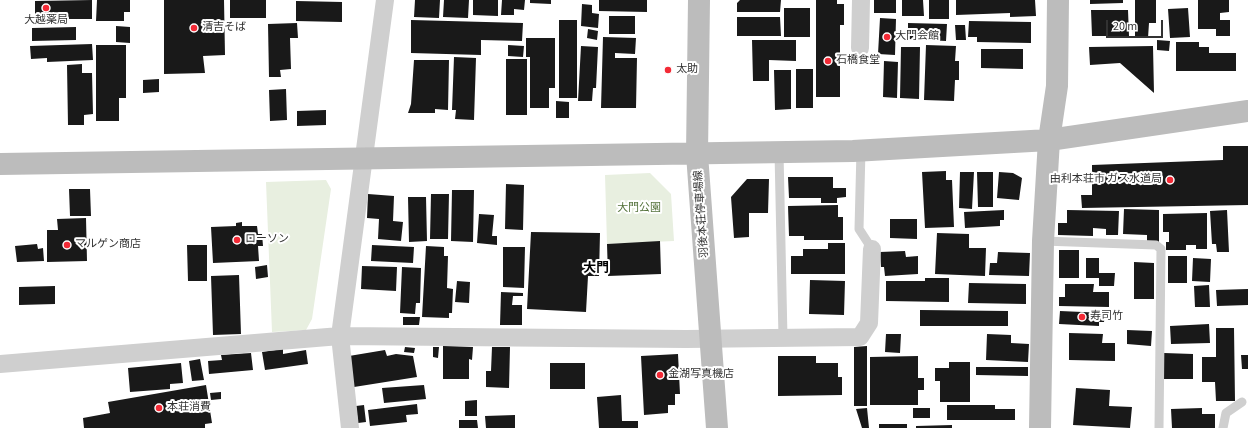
<!DOCTYPE html>
<html>
<head>
<meta charset="utf-8">
<style>
  body { margin:0 }
  #map { position:relative; width:1248px; height:428px; overflow:hidden; background:#fff; font-family:"Source Sans 3",sans-serif }
  canvas { display:block }
  .scale { position:absolute; left:1106px; top:20px; width:57px; height:18px; box-sizing:border-box; border:2px solid #323232; border-top:0; padding-left:5px; font-size:12px; line-height:14px; white-space:nowrap; color:#323232; -webkit-text-stroke:3px #fff; paint-order:stroke }
</style>
</head>
<body>
<div id="map">
<canvas width="1248" height="428"></canvas>
<div class="scale">20 m</div>
</div>
<script>
const ctx = document.querySelector('canvas').getContext('2d');
ctx.lineJoin = 'round';
function paint(path, color) {
  ctx.fillStyle = color;
  ctx.fill(path, 'evenodd');
}
function poly(rows) {
  const path = new Path2D();
  for (const r of rows) {
    path.moveTo(r[0], r[1]);
    for (let i = 2; i < r.length; i += 2) path.lineTo(r[i], r[i + 1]);
  }
  return path;
}
function strokePath(path, color, width, dash) {
  ctx.strokeStyle = color;
  ctx.lineWidth = width;
  ctx.lineCap = dash ? 'butt' : 'round';
  ctx.setLineDash(dash || []);
  ctx.stroke(path);
}
function write(font, color, halo, rows, align = 'center') {
  ctx.font = font + ' "Source Sans 3","Noto Sans JP",sans-serif';
  ctx.lineWidth = 4;
  ctx.setLineDash([]);
  ctx.textBaseline = 'middle';
  ctx.strokeStyle = halo;
  ctx.fillStyle = color;
  for (const [text, x, y, turn = 0] of rows) {
    ctx.save();
    ctx.translate(x, y);
    ctx.rotate((+turn || 0) * Math.PI / 180);
    ctx.textAlign = isNaN(turn) ? turn : align;
    if (halo) ctx.strokeText(text, 0, 0);
    ctx.fillText(text, 0, 0);
    ctx.restore();
  }
}
paint(poly([
  [650,173,671,194,674,241,607,244,605,175],
  [326,180,331,189,312,319,306,330,272,332,266,182]
]), '#e8efe0');
paint(poly([
  [92,0,92,19,60,19,60,23,35,24,35,1],
  [97,0,130,0,130,12,124,12,124,21,96,21],
  [164,0,224,0,225,55,203,56,205,73,164,74],
  [230,0,266,0,266,18,230,18],
  [415,0,440,0,439,18,414,17],
  [444,0,469,0,468,18,443,17],
  [473,0,498,0,498,16,473,15],
  [502,0,525,0,524,10,514,9,514,15,501,15],
  [530,0,551,0,551,4,530,3],
  [599,0,647,0,647,12,599,11],
  [740,0,781,0,780,12,737,12,737,3],
  [816,0,837,0,837,4,844,4,844,25,840,25,840,97,816,97],
  [874,0,896,0,896,13,874,13],
  [902,0,923,0,924,16,902,16],
  [929,0,949,0,949,19,929,19],
  [956,0,1035,0,1036,16,1010,17,1010,13,956,15],
  [1090,0,1123,0,1123,3,1090,4],
  [1135,0,1156,0,1156,23,1149,23,1148,38,1135,37],
  [1198,0,1229,0,1229,12,1220,13,1220,20,1230,20,1230,36,1216,36,1216,29,1198,29],
  [296,1,342,2,342,22,296,21],
  [582,4,592,5,592,13,599,14,598,28,581,26],
  [784,8,810,8,810,37,784,37],
  [1188,8,1190,37,1170,38,1168,9],
  [1091,10,1128,10,1129,36,1092,36],
  [609,16,635,16,635,34,609,34],
  [737,17,780,17,781,36,737,36],
  [880,18,896,19,895,55,878,54],
  [411,20,523,23,522,41,481,40,481,55,411,53],
  [559,20,577,20,577,98,559,98],
  [969,21,1031,22,1031,43,977,42,977,37,968,37],
  [297,23,298,38,290,38,291,69,280,70,281,77,269,77,268,24],
  [908,23,947,24,946,41,908,39],
  [955,25,965,25,966,40,956,40],
  [116,26,130,27,130,43,116,42],
  [76,27,76,40,32,41,32,28],
  [588,29,598,31,597,40,587,38],
  [603,37,636,38,635,54,615,53,615,58,637,58,636,108,601,108],
  [526,38,555,38,555,88,549,88,549,108,530,108,530,57,526,57],
  [752,40,796,40,796,61,769,60,769,81,753,81],
  [1157,40,1170,41,1169,51,1157,50],
  [1176,42,1199,42,1199,47,1209,47,1209,53,1236,53,1236,71,1176,71],
  [92,44,93,60,47,62,47,58,31,59,30,46],
  [96,45,126,45,126,98,119,98,119,121,96,121],
  [508,45,524,46,523,57,508,56],
  [926,45,956,46,955,61,959,61,959,80,955,80,954,101,924,100],
  [581,46,598,47,596,88,593,88,592,101,578,101],
  [1153,46,1154,93,1120,63,1090,65,1089,47],
  [901,47,920,47,919,99,900,98],
  [981,49,1023,49,1023,69,981,68],
  [454,57,476,58,474,120,455,119,456,110,452,110],
  [506,59,527,59,527,115,506,115],
  [414,60,449,60,448,110,435,109,435,113,408,113,411,104],
  [884,61,898,62,897,98,883,97],
  [82,64,82,73,92,73,93,114,84,115,84,125,68,125,67,65],
  [796,69,813,69,813,108,796,108],
  [774,70,791,70,791,109,775,110],
  [159,79,159,92,143,93,143,80],
  [286,89,287,120,270,121,269,90],
  [556,101,569,102,569,118,556,118],
  [326,110,326,125,297,126,297,111],
  [1223,146,1248,146,1248,205,1082,208,1081,195,1092,195,1092,165,1223,160],
  [946,171,946,180,952,180,954,227,925,228,922,172],
  [960,172,974,172,972,209,959,208],
  [977,172,993,172,993,207,978,207],
  [999,172,1013,173,1022,178,1019,200,997,198],
  [788,177,833,177,833,188,846,188,846,197,837,198,837,203,821,203,821,198,789,198],
  [747,179,769,179,768,213,749,213,749,237,734,238,731,197],
  [506,184,524,185,523,230,505,229],
  [69,189,90,189,91,216,70,216],
  [452,190,474,190,473,242,451,241],
  [368,194,394,196,393,221,403,222,401,241,378,239,379,219,367,218],
  [431,194,449,194,448,239,430,239],
  [408,197,426,197,427,241,409,242],
  [838,205,838,217,843,217,843,240,804,240,804,236,789,236,788,206],
  [1124,209,1159,210,1159,242,1147,242,1147,235,1123,234],
  [1004,210,1004,220,1000,220,1000,226,965,228,964,212],
  [1067,210,1119,211,1118,235,1106,235,1106,229,1093,228,1093,236,1058,235,1058,223,1067,223],
  [1227,210,1229,252,1217,252,1216,244,1212,244,1210,211],
  [1207,213,1207,249,1196,249,1196,245,1186,245,1186,250,1166,250,1166,242,1169,242,1169,232,1163,232,1163,214],
  [479,214,494,215,492,236,497,236,497,245,477,243],
  [86,218,87,261,47,262,47,230,58,230,57,219],
  [890,219,917,219,917,239,890,238],
  [242,222,242,226,257,226,258,234,262,234,263,246,258,246,259,261,213,263,211,227,236,226,236,223],
  [531,232,600,233,599,276,588,276,586,312,527,309],
  [937,233,969,234,969,248,986,248,985,276,935,274],
  [660,241,661,274,608,276,607,244],
  [828,243,845,243,845,274,791,274,791,256,803,256,803,249,828,249],
  [37,244,38,249,43,248,44,261,17,262,15,246],
  [187,245,207,245,207,281,188,281],
  [372,245,414,247,413,263,371,261],
  [426,246,444,247,444,256,448,256,447,288,453,289,452,313,449,313,449,318,422,317],
  [503,247,525,247,524,288,503,287],
  [1059,250,1079,250,1079,278,1059,278],
  [905,251,906,257,918,256,918,274,885,276,884,267,881,267,880,252],
  [998,252,1030,253,1029,276,989,275,990,263,997,263],
  [1168,256,1187,256,1187,283,1168,283],
  [1086,258,1099,258,1099,273,1115,273,1114,286,1099,286,1099,278,1086,278],
  [1193,258,1211,259,1210,282,1192,281],
  [1134,262,1154,263,1154,299,1134,299],
  [267,265,268,277,256,279,255,267],
  [362,266,397,267,396,291,361,289],
  [402,267,421,268,420,303,416,303,415,314,400,313],
  [239,275,241,334,213,335,211,276],
  [925,278,949,278,949,302,886,301,886,281,925,281],
  [810,280,845,281,844,315,809,314],
  [457,281,470,282,469,303,455,302],
  [969,283,1026,284,1026,304,968,303],
  [1065,284,1094,284,1093,292,1109,292,1109,307,1059,306,1059,297,1065,297],
  [1209,285,1210,307,1195,307,1194,286],
  [55,286,55,304,19,305,19,287],
  [1248,289,1248,305,1217,306,1216,290],
  [501,292,523,293,523,296,513,296,512,305,522,305,522,325,500,325],
  [920,310,1008,311,1008,326,920,326],
  [1060,311,1105,313,1104,322,1099,322,1099,326,1059,324],
  [403,317,420,317,419,325,403,325],
  [1209,324,1210,343,1171,344,1170,326],
  [1216,328,1234,328,1235,401,1216,401,1215,382,1202,382,1202,357,1216,357],
  [1127,330,1152,331,1151,346,1127,344],
  [1069,333,1103,334,1102,343,1115,343,1115,361,1069,360],
  [886,334,901,334,900,353,885,352],
  [987,334,1011,335,1011,343,1029,344,1028,362,986,360],
  [443,346,473,347,472,360,469,359,469,379,443,379],
  [867,346,867,406,854,406,854,347],
  [405,347,415,348,414,353,404,352],
  [433,347,439,347,438,358,433,357],
  [492,347,510,347,509,388,486,387,486,371,491,371],
  [283,349,283,354,306,350,308,364,265,370,262,352],
  [385,350,387,356,396,354,413,356,417,377,354,387,349,356],
  [251,353,253,370,209,374,208,361,222,360,221,355],
  [1164,353,1193,354,1193,379,1163,379],
  [678,354,680,394,675,394,675,405,668,405,668,413,644,415,641,356],
  [1241,355,1248,355,1248,369,1242,369],
  [778,356,816,356,816,363,838,363,838,377,842,377,842,395,778,396],
  [918,356,918,378,924,378,924,390,918,390,918,405,870,405,870,357],
  [200,359,204,380,192,381,189,361],
  [949,362,970,362,970,402,940,402,940,381,935,381,935,368,949,368],
  [181,363,183,383,170,384,170,389,130,392,128,368],
  [550,363,585,363,585,389,550,389],
  [976,367,1028,367,1028,376,976,375],
  [206,385,212,423,205,424,205,428,84,428,83,418,110,413,108,402],
  [424,385,426,399,384,403,382,388],
  [1076,388,1110,390,1109,406,1132,407,1130,428,1073,425],
  [221,392,221,399,211,400,210,393],
  [621,395,622,421,638,421,638,428,599,428,597,397],
  [477,400,477,416,465,416,465,401],
  [417,404,418,414,406,415,407,422,370,426,368,410],
  [364,405,366,422,358,423,356,406],
  [947,405,995,405,995,409,1015,409,1015,420,947,420],
  [867,408,869,428,862,428,856,409],
  [913,408,930,408,930,418,913,418],
  [1202,408,1202,414,1215,414,1215,428,1172,428,1171,409],
  [515,415,515,428,486,428,485,416],
  [459,420,477,420,478,428,459,428],
  [879,424,907,424,907,428,879,428],
  [952,425,952,428,916,428,916,426]
]), '#191919');
strokePath(poly([
  [861,150,859,229,872,249],
  [779,152,783,338],
  [1043,241,1156,245,1161,249,1159,428],
  [1223,428,1226,413,1242,402]
]), '#cfcfcf', 9);
strokePath(poly([
  [860,48,861,0],
  [0,364,340,336,686,339,860,337,869,323,872,249],
  [350,428,340,336,385,0]
]), '#cfcfcf', 18);
strokePath(poly([
  [699,0,697,154,717,428],
  [0,164,853,151,1049,140,1248,111],
  [1040,428,1043,241,1049,140,1057,86,1058,0]
]), '#bcbcbc', 22);
for (const [x, y, r, color] of [
  [46,8,4,"#f32a36"],
  [194,28,4,"#f32a36"],
  [887,37,4,"#f32a36"],
  [828,61,4,"#f32a36"],
  [668,70,4,"#f32a36"],
  [1170,180,4,"#f32a36"],
  [237,240,4,"#f32a36"],
  [67,245,4,"#f32a36"],
  [1082,317,4,"#f32a36"],
  [660,375,4,"#f32a36"],
  [159,408,4,"#f32a36"]
]) {
  const dot = new Path2D();
  dot.arc(x, y, r, 0, 2 * Math.PI);
  ctx.fillStyle = color;
  ctx.fill(dot);
  strokePath(dot, '#fff', 1.5);
}
write('11px', '#323232', '#fff', [
  ["大越薬局",46,21,"center"],
  ["清吉そば",202,28],
  ["大門会館",895,37],
  ["石橋食堂",836,61],
  ["太助",676,70],
  ["由利本荘市 ガス水道局",1162,180,"right"],
  ["ローソン",245,240],
  ["マルゲン商店",75,245],
  ["寿司竹",1090,317],
  ["金湖写真機店",668,375],
  ["本荘消費",167,408]
], 'left');
write('11px', '#54723b', '#fff', [
  ["大門公園",639,209]
]);
write('11px', '#323232', '#fff', [
  ["羽後本荘停車場線",702,214,-94]
]);
write('bold 13px', '#000', '#fff', [
  ["大門",596,269]
]);
</script>
</body>
</html>
